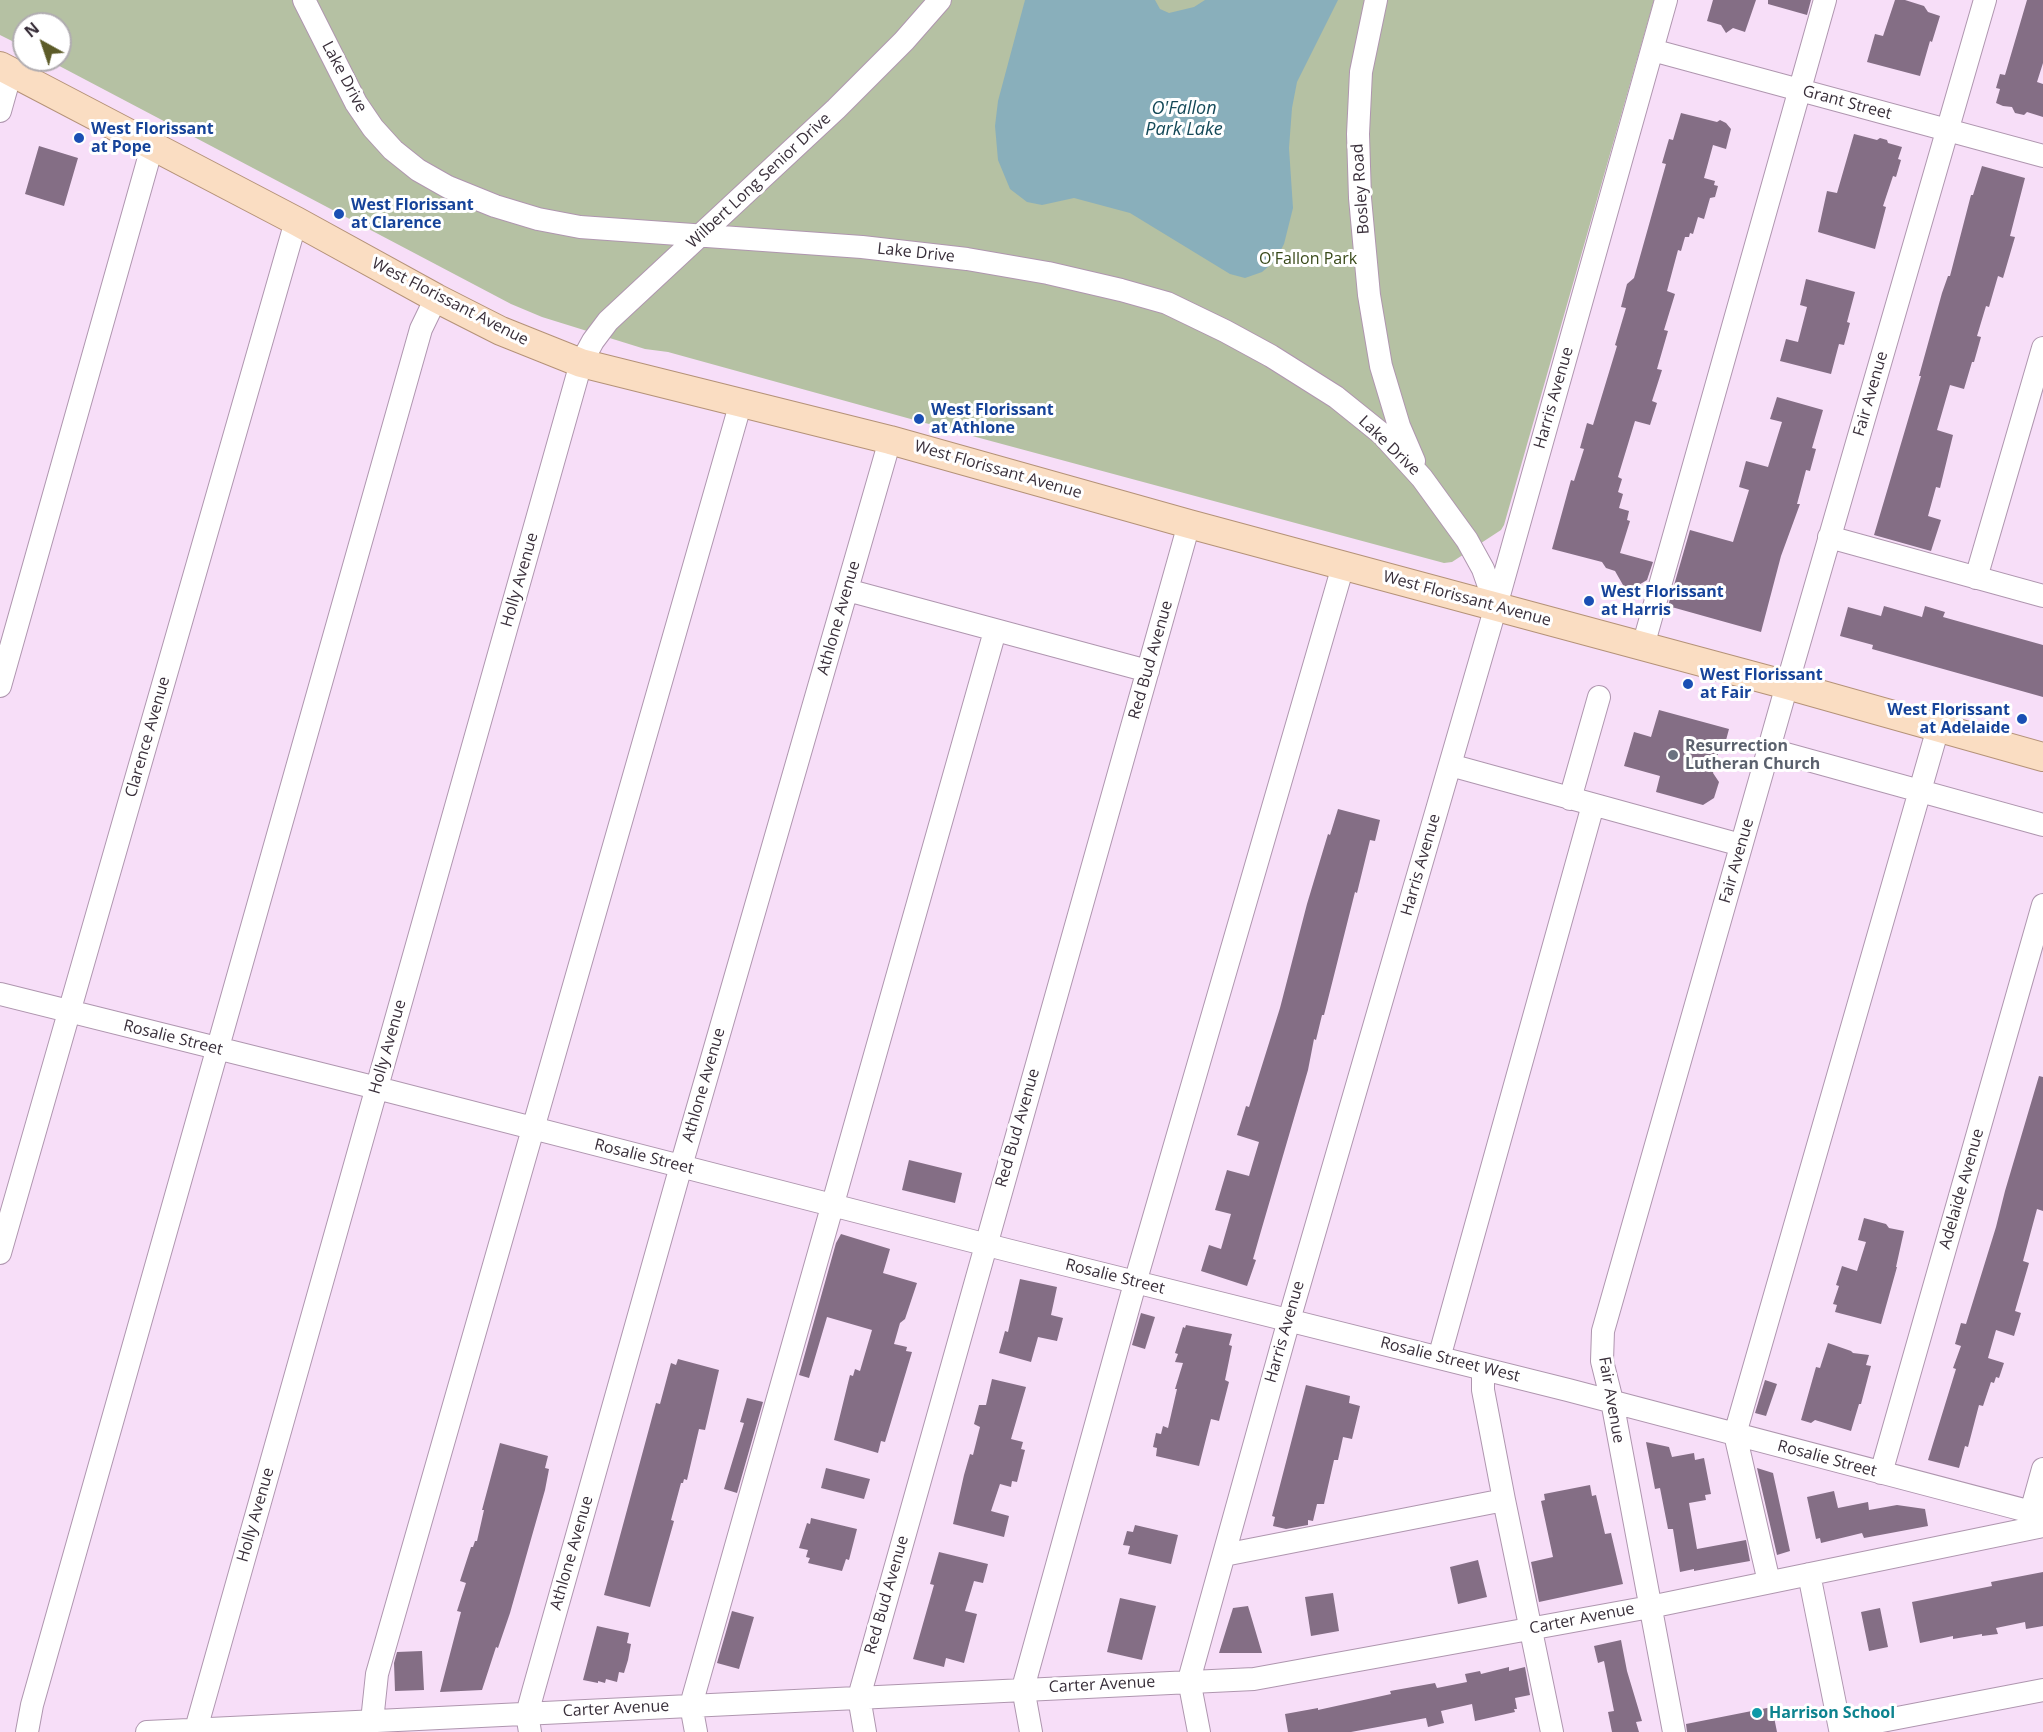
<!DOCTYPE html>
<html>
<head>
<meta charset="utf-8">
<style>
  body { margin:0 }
  #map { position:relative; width:2043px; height:1732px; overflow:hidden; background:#f7def8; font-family:"Open Sans",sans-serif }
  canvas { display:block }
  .north { position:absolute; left:12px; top:12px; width:60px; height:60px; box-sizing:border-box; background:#fff; border:2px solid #b0acb0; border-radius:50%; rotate:320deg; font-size:16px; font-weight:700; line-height:24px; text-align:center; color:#392f3a }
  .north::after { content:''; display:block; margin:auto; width:21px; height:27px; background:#5c5b28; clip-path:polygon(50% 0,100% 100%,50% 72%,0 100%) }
</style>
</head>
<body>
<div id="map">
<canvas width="2043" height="1732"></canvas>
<div class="north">N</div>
</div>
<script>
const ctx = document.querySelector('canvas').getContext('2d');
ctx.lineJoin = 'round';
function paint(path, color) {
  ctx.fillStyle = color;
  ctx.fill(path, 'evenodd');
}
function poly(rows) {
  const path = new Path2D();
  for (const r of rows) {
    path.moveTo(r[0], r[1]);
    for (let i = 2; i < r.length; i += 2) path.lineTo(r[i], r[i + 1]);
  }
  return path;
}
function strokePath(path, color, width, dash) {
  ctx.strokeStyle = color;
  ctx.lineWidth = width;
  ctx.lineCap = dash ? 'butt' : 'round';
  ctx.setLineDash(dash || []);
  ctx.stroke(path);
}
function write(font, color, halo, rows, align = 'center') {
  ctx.font = font + ' "Open Sans",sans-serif';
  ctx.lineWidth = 6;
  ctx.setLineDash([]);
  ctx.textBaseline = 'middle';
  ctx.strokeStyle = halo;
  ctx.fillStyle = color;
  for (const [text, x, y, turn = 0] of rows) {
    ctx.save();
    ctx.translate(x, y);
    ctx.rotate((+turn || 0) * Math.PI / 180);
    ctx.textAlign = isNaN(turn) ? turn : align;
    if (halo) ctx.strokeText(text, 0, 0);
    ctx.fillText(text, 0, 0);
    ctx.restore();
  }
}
paint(poly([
  [0,0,1654,0,1504,525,1501,530,1452,562,1444,563,976,437,668,352,645,349,542,317,511,304,48,60,60,60,60,24,24,24,24,47,0,35]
]), '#b5c1a3');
paint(poly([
  [1025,0,1155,0,1160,9,1169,13,1194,7,1205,0,1338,0,1297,82,1292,108,1289,148,1293,208,1284,244,1275,261,1262,272,1245,278,1230,274,1130,213,1074,198,1042,205,1027,202,1010,189,998,160,995,126,998,101]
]), '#89afbb');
paint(poly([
  [1713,0,1756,0,1745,32,1733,28,1726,33,1721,25,1707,21],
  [1768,0,1811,0,1807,15,1768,4],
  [1895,0,1905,0,1924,6,1928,12,1940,16,1932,42,1930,41,1920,76,1867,62,1875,34,1883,36],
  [2027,0,2043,0,2043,63,2037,82,2043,84,2043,117,2027,112,2024,115,2015,113,2012,107,2003,106,1996,103,2000,89,1996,88,2000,74,2005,75],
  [1681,113,1717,122,1720,120,1726,123,1731,129,1726,149,1713,145,1704,178,1715,181,1714,185,1718,186,1715,197,1710,198,1704,219,1698,217,1693,234,1690,233,1689,237,1685,237,1681,251,1678,250,1667,291,1675,294,1664,330,1668,331,1657,369,1662,370,1652,401,1657,403,1650,425,1635,421,1618,477,1622,479,1618,492,1623,494,1619,508,1629,511,1627,520,1630,521,1620,553,1653,562,1647,580,1627,592,1615,571,1606,568,1602,562,1552,549,1571,480,1574,481,1584,449,1580,448,1587,423,1593,425,1617,346,1615,345,1626,308,1621,307,1627,284,1634,278,1666,164,1662,163,1669,139,1673,140],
  [1854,134,1877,140,1880,138,1887,140,1888,143,1902,147,1898,159,1901,160,1896,177,1893,176,1883,206,1886,207,1875,249,1818,232,1827,191,1837,193],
  [39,146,78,158,64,206,25,194],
  [1982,166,2025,178,2010,236,2015,237,2003,278,1998,276,1989,307,1986,306,1977,336,1981,337,1974,362,1972,362,1964,389,1950,385,1937,430,1953,435,1940,488,1936,487,1928,516,1941,520,1931,551,1874,535,1921,376,1919,376,1942,293,1948,276,1950,276,1971,195,1973,195],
  [1806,279,1855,292,1847,322,1850,323,1844,345,1839,344,1831,374,1780,361,1786,339,1798,342,1807,307,1800,305],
  [1777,397,1823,410,1812,448,1816,449,1810,471,1806,470,1797,504,1800,504,1781,556,1761,632,1668,606,1690,530,1733,542,1749,490,1739,487,1746,461,1768,467,1782,422,1770,419],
  [1884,606,1922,617,1925,606,1945,612,1943,617,2043,645,2043,697,1872,649,1873,645,1840,636,1848,607,1881,616],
  [1659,710,1729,729,1725,744,1721,743,1713,773,1719,782,1714,798,1703,805,1656,792,1660,776,1624,766,1634,732,1651,737],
  [1338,809,1380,820,1375,841,1370,840,1357,893,1355,892,1324,1015,1322,1015,1316,1040,1314,1039,1308,1070,1261,1231,1253,1259,1256,1260,1247,1286,1201,1271,1209,1245,1221,1249,1231,1214,1215,1210,1227,1170,1249,1176,1259,1142,1237,1135,1246,1106,1249,1107,1280,1008,1307,904,1328,834,1330,835],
  [2039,1076,2043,1077,2043,1211,2037,1209,2023,1261,2029,1263,2015,1311,2021,1313,2014,1336,1996,1330,1988,1358,2004,1363,1999,1378,1996,1377,1994,1383,1991,1382,1983,1406,1979,1405,1968,1447,1965,1446,1959,1468,1928,1460,1956,1369,1953,1368,1961,1346,1955,1344,1961,1323,1966,1324,1996,1227,2005,1191],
  [909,1160,962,1173,955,1203,902,1190],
  [1864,1218,1886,1224,1889,1228,1904,1231,1896,1267,1897,1267,1881,1324,1835,1312,1837,1305,1833,1304,1839,1286,1836,1285,1842,1266,1857,1271,1866,1242,1858,1240],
  [841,1234,890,1249,883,1273,917,1283,905,1319,900,1323,894,1344,907,1347,906,1351,912,1352,885,1442,881,1441,878,1453,834,1440,850,1375,853,1376,855,1369,860,1371,872,1330,827,1317,809,1378,799,1375,836,1243],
  [1020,1279,1057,1287,1051,1315,1063,1318,1057,1341,1038,1337,1031,1362,999,1353,1005,1331,1008,1332],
  [1141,1313,1155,1317,1145,1349,1132,1345],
  [1186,1325,1232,1334,1229,1345,1232,1346,1225,1380,1229,1382,1219,1421,1211,1419,1199,1466,1156,1456,1157,1448,1153,1447,1156,1433,1161,1434,1163,1426,1168,1428,1177,1389,1175,1389,1183,1363,1175,1362,1178,1354,1175,1353,1183,1327,1185,1328],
  [1828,1343,1851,1351,1853,1353,1869,1355,1866,1365,1871,1366,1861,1404,1859,1404,1851,1431,1815,1420,1811,1423,1801,1420,1816,1367,1820,1368],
  [678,1359,719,1370,705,1430,699,1429,687,1480,684,1479,683,1483,681,1483,671,1520,674,1521,650,1607,604,1595,656,1403,660,1404,671,1363,676,1365],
  [992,1379,1026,1387,1011,1439,1023,1442,1021,1449,1025,1450,1017,1482,1012,1481,1011,1487,1000,1484,991,1511,1009,1516,1004,1537,953,1524,964,1475,970,1454,973,1455,980,1427,974,1424,979,1405,986,1405],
  [1765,1380,1777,1384,1766,1416,1755,1413],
  [1306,1385,1350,1396,1349,1403,1360,1406,1352,1439,1343,1437,1338,1460,1334,1460,1324,1504,1317,1504,1313,1521,1308,1520,1308,1525,1286,1529,1273,1526,1275,1517,1272,1516],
  [747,1398,763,1402,737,1493,724,1489,744,1423,740,1422],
  [1646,1442,1669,1447,1672,1457,1694,1453,1695,1460,1704,1458,1711,1494,1705,1495,1706,1500,1689,1503,1697,1549,1746,1540,1750,1561,1694,1571,1694,1569,1680,1572,1673,1529,1668,1529,1660,1488,1655,1489],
  [500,1443,548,1456,545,1468,549,1469,545,1490,510,1613,498,1648,496,1647,482,1690,440,1692,461,1612,457,1611,466,1583,460,1581,471,1547,473,1547,475,1541,477,1541,484,1510,482,1510],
  [826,1468,870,1479,864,1499,821,1488],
  [1757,1468,1773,1473,1790,1551,1777,1555],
  [1590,1485,1592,1496,1596,1495,1605,1534,1611,1533,1623,1584,1539,1602,1531,1562,1553,1557,1541,1501,1545,1500,1544,1494],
  [1834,1491,1838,1508,1868,1502,1869,1510,1897,1505,1925,1509,1928,1526,1864,1538,1862,1533,1821,1543,1820,1538,1816,1539,1807,1497],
  [811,1518,857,1529,849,1560,846,1559,842,1571,808,1563,810,1558,806,1557,808,1550,799,1548,807,1523,810,1524],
  [1135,1525,1178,1535,1171,1564,1128,1554,1130,1546,1123,1545,1127,1531,1133,1532],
  [939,1552,988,1564,983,1583,974,1581,965,1611,977,1614,964,1663,946,1658,944,1667,913,1659,934,1585,930,1584],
  [1478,1560,1487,1597,1458,1604,1450,1567],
  [2043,1572,2043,1626,2026,1629,2025,1622,1996,1628,1998,1634,1982,1636,1982,1634,1953,1639,1953,1636,1920,1643,1912,1602,1992,1586,1991,1582],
  [1333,1593,1339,1631,1311,1636,1305,1597],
  [1120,1598,1156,1606,1142,1660,1107,1652],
  [1248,1606,1262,1653,1219,1653,1233,1608],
  [1880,1608,1888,1647,1869,1651,1861,1612],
  [732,1611,754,1617,739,1669,717,1663],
  [597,1626,629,1633,627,1643,631,1644,628,1660,624,1673,619,1672,617,1682,606,1679,605,1683,598,1681,598,1683,583,1680],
  [1621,1640,1627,1671,1642,1721,1636,1722,1639,1732,1612,1732,1608,1712,1614,1711,1604,1661,1598,1663,1594,1646],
  [422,1651,424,1690,395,1691,394,1663,397,1652],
  [1509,1667,1509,1671,1525,1667,1530,1695,1515,1698,1517,1709,1514,1709,1515,1712,1475,1721,1472,1704,1441,1711,1444,1723,1428,1727,1426,1718,1351,1732,1288,1732,1285,1714,1318,1708,1318,1710,1391,1694,1390,1691,1435,1683,1437,1688,1467,1682,1465,1674,1480,1671,1481,1674],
  [1772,1707,1777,1732,1687,1732,1686,1724]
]), '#846e85');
const minor = poly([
  [304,0,356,103,373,128,393,150,418,170,448,187,495,206,538,219,580,227,862,247,967,259,1048,273,1121,290,1167,303,1225,331,1271,356,1336,397,1382,434,1422,478,1467,540,1483,569,1496,606],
  [1376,0,1361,72,1358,134,1360,198,1369,295,1381,366,1399,426,1414,461],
  [1652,50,2043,156],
  [0,111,11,72],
  [1829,537,2043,596],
  [1976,578,2043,348],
  [847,590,1148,671],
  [1643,646,1825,0],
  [0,686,152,147],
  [1768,749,2043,825],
  [1450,765,1741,845],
  [1570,799,1599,697],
  [0,994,377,1088,1007,1250,1568,1390,2043,1515],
  [0,1253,296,221],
  [1439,1358,1593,805],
  [1483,1369,1483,1390,1504,1500],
  [1881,1473,2043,905],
  [2031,1512,2043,1469],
  [1224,1555,1504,1500,1552,1732],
  [1809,1574,1840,1729,2043,1690],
  [1769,1582,1735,1434,1938,728],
  [372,1721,377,1674,741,402],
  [27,1732,32,1705,421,329,436,298],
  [147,1732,1254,1679,1650,1607,2043,1526],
  [197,1732,196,1729,581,363,593,341,608,321,836,109,904,41,940,0],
  [530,1732,527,1714,533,1692,681,1166,890,440],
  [696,1732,691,1705,995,631],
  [865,1732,859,1697,1189,524],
  [1031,1732,1023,1688,1139,1269,1343,566],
  [1199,1732,1189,1680,1289,1320,1496,606,1666,0],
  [1674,1732,1612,1401,1602,1361,1603,1331,1787,685,1985,0]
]);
const major = poly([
  [0,66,296,221,436,298,501,331,581,363,890,440,1189,524,1787,685,2043,757]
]);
strokePath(minor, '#af96af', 24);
strokePath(major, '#b49278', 30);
strokePath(minor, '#fff', 22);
strokePath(major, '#faddc2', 28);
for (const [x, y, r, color] of [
  [79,138,6,"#1a4fb4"],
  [339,214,6,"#1a4fb4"],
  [919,419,6,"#1a4fb4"],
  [1589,601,6,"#1a4fb4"],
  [1688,684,6,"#1a4fb4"],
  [2022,719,6,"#1a4fb4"],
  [1673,755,6,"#6b7280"],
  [1757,1713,6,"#0f9aa8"]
]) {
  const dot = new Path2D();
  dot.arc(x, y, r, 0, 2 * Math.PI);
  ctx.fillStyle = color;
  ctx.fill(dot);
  strokePath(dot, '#fff', 2);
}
write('16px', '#392f3a', '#fff', [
  ["Lake Drive",344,77,62],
  ["Grant Street",1847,103,15],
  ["Wilbert Long Senior Drive",759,181,-43],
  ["Bosley Road",1361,189,-94],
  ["Lake Drive",916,253,6],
  ["West Florissant Avenue",450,302,27],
  ["Fair Avenue",1871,394,-74],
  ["Harris Avenue",1554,398,-74],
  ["Lake Drive",1389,446,44],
  ["West Florissant Avenue",998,470,16],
  ["Holly Avenue",520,580,-74],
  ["West Florissant Avenue",1467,599,15],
  ["Athlone Avenue",839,618,-74],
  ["Red Bud Avenue",1151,660,-74],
  ["Clarence Avenue",148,737,-74],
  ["Fair Avenue",1737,861,-74],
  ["Harris Avenue",1421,865,-74],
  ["Rosalie Street",173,1038,14],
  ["Holly Avenue",388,1047,-74],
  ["Athlone Avenue",704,1085,-74],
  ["Red Bud Avenue",1018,1128,-74],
  ["Rosalie Street",644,1157,14],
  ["Adelaide Avenue",1962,1189,-74],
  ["Rosalie Street",1115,1277,14],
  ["Harris Avenue",1285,1332,-74],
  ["Rosalie Street West",1450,1360,14],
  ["Fair Avenue",1611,1400,80],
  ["Rosalie Street",1827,1459,15],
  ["Holly Avenue",256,1515,-74],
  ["Athlone Avenue",572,1553,-74],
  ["Red Bud Avenue",887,1595,-74],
  ["Carter Avenue",1582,1619,-11],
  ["Carter Avenue",1102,1685,-3],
  ["Carter Avenue",616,1709,-3]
]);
write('bold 16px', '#164399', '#fff', [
  ["West Florissant",91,129],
  ["at Pope",91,147],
  ["West Florissant",351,205],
  ["at Clarence",351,223],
  ["West Florissant",931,410],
  ["at Athlone",931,428],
  ["West Florissant",1601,592],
  ["at Harris",1601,610],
  ["West Florissant",1700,675],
  ["at Fair",1700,693],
  ["West Florissant",2010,710,"right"],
  ["at Adelaide",2010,728,"right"]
], 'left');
write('16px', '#384919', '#fff', [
  ["O'Fallon Park",1308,259]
]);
write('bold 16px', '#5b616d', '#fff', [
  ["Resurrection",1685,746],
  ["Lutheran Church",1685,764]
], 'left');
write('bold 16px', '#0d838f', '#fff', [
  ["Harrison School",1769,1713]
], 'left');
write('italic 18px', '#144958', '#fff', [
  ["O'Fallon",1184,109],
  ["Park Lake",1184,130]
]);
</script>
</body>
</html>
